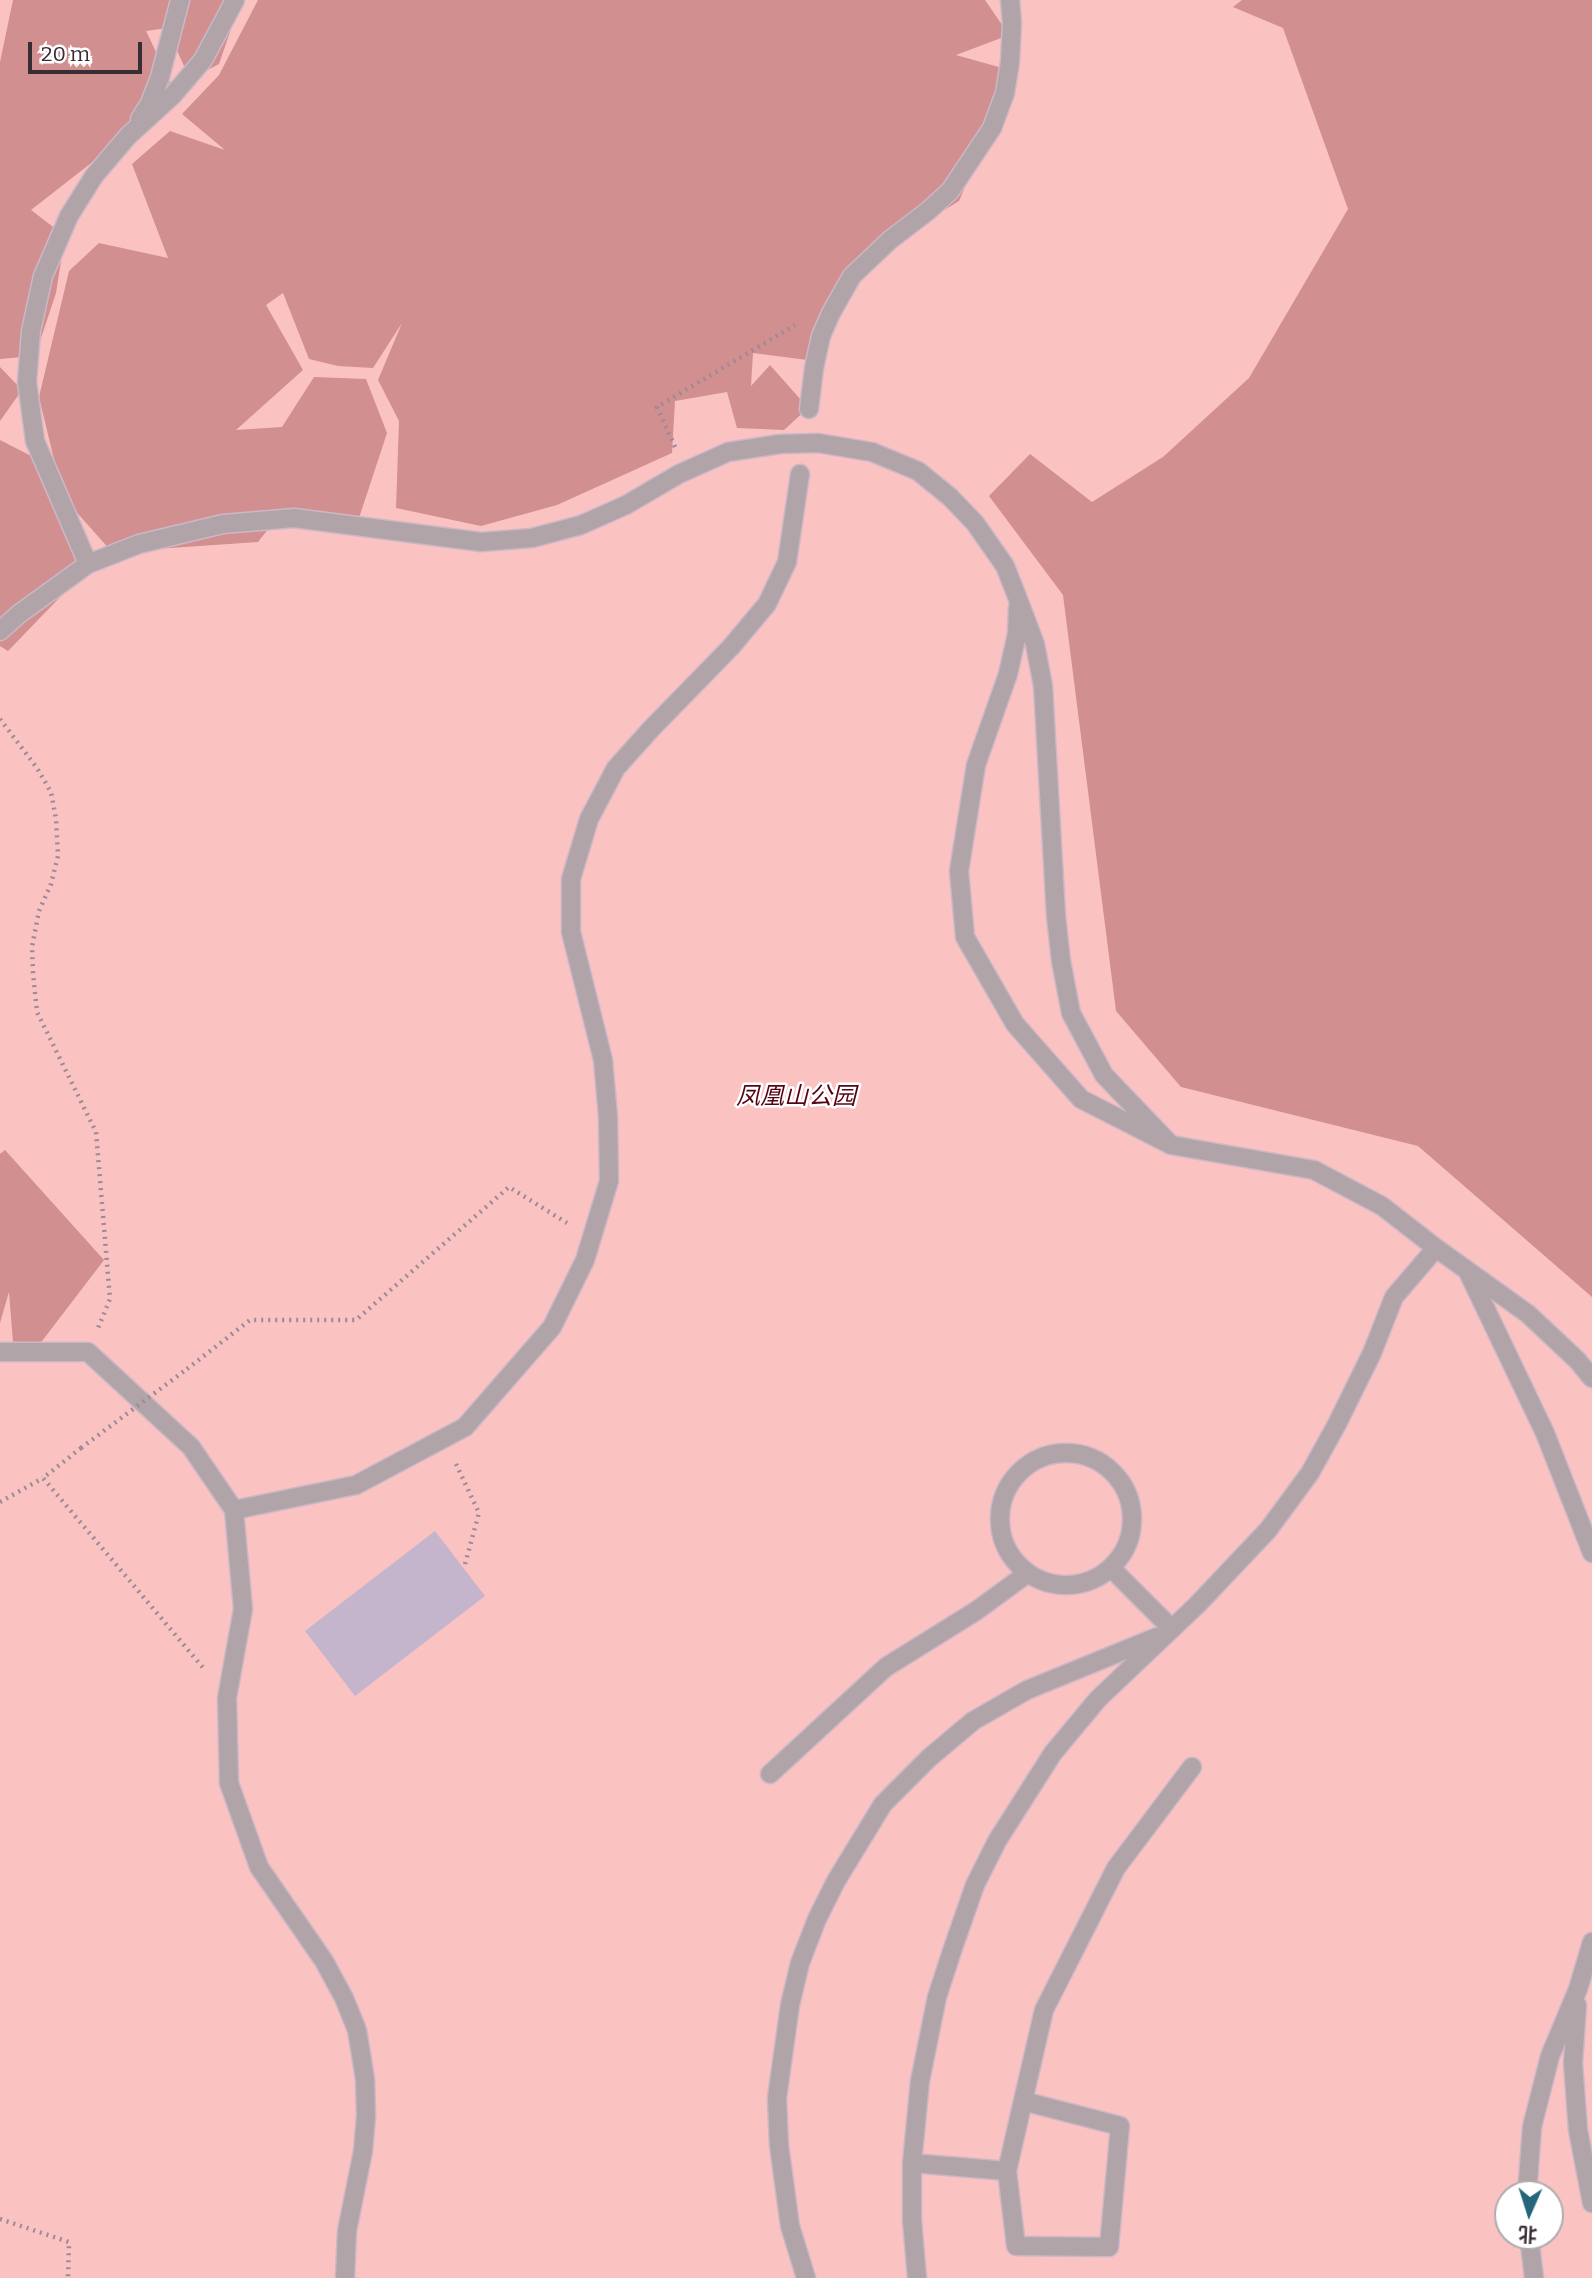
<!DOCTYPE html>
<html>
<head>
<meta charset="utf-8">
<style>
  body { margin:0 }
  #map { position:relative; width:1592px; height:2278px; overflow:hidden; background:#f3daec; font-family:Bitter,"Noto Sans SC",serif }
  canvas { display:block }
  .north { position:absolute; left:1494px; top:2180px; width:70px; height:70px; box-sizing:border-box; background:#fff; border:2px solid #afabae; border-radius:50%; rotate:183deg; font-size:19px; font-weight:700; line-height:28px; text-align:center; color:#372d34 }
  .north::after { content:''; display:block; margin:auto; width:24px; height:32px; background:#26657a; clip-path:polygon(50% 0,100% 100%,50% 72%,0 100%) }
  .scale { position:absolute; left:28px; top:42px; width:114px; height:32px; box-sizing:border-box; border:4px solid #372d34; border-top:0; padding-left:9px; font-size:21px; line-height:24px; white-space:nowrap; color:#372d34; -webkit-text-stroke:5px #fff; paint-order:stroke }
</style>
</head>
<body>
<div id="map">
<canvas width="1592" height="2278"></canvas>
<div class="north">北</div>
<div class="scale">20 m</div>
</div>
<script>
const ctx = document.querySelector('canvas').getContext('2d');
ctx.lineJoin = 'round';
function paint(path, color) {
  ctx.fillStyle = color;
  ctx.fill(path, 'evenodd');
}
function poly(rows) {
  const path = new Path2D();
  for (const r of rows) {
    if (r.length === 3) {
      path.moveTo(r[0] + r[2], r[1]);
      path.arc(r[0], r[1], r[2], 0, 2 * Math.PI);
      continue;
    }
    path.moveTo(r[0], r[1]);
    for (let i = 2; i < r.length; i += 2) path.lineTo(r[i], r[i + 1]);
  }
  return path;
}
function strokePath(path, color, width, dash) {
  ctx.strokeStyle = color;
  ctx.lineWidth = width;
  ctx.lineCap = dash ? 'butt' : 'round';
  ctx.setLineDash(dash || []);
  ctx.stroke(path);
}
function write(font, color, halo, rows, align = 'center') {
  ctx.font = font + ' Bitter,"Noto Sans SC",serif';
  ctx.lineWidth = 5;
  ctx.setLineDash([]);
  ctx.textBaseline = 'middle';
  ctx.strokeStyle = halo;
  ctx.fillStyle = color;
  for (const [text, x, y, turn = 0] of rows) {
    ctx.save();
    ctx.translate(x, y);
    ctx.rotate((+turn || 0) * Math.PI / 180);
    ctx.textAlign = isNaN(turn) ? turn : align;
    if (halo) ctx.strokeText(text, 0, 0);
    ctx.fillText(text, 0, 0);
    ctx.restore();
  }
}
paint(poly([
  [0,0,1592,0,1592,2278,0,2278],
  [1508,2194,1550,2194,1550,2236,1508,2236]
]), '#fac3c2');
paint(poly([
  [13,0,179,0,175,27,146,31,177,96,31,210,65,236,56,293,35,356,0,359,0,62],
  [185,0,241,0,219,64,190,79,174,44],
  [258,0,985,0,1009,35,956,55,1013,71,959,201,845,271,823,362,753,353,751,386,770,365,808,408,784,430,737,428,727,392,675,401,672,453,557,505,481,526,396,508,399,421,378,380,402,323,373,368,338,366,309,359,283,293,266,305,303,370,236,430,282,427,314,377,366,379,387,433,359,518,284,509,258,542,112,552,63,497,39,397,69,271,99,243,168,258,132,164,170,131,225,150,182,114,219,75],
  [1242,0,1592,0,1592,1297,1418,1146,1181,1087,1116,1011,1063,595,989,496,1030,454,1092,502,1163,457,1249,378,1348,209,1283,28,1233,7],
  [0,367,22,390,0,421],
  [0,440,41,461,94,562,8,651,0,646],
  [5,1150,104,1260,36,1349,13,1342,9,1292,0,1323,0,1154]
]), '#d18f8f');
paint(poly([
  [435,1531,485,1596,355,1696,305,1631]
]), '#c4b5cd');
const service = poly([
  [140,119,150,103,160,77,180,0],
  [809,409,814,368,821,336,831,313,852,276,890,240,928,211,950,191,992,128,1005,93,1010,62,1012,23,1010,0],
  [88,564,35,441,27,382,31,331,43,276,69,216,94,176,128,136,173,95,203,60,235,0],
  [1018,607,1017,634,1008,674,976,765,959,871,965,937,1015,1024,1081,1099,1171,1145,1314,1170,1382,1206,1436,1248,1528,1314,1577,1360,1592,1378],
  [0,631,19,614,88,564,139,544,223,524,294,518,481,542,532,538,581,525,626,505,679,474,728,452,780,444,818,443,872,452,918,471,950,497,975,523,1005,566,1018,599,1035,644,1043,686,1056,916,1061,961,1071,1013,1104,1075,1171,1145],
  [1468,1272,1545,1433,1592,1553],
  [0,1352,88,1352,191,1447,234,1510,243,1609,227,1698,229,1783,259,1867,324,1961,344,1998,357,2030,365,2079,366,2116,363,2151,347,2231,345,2278],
  [1066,1519,66],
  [234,1510,356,1485,465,1427,552,1327,585,1260,609,1181,608,1117,603,1060,571,932,571,879,589,819,616,768,651,729,731,647,767,604,787,562,800,474],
  [1111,1568,1171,1628],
  [770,1774,886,1667,976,1611,1028,1573],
  [1577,2005,1573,2063,1578,2130,1592,2203],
  [1023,2101,1120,2126,1109,2247,1016,2246,1007,2171,1023,2101,1044,2010,1116,1868,1192,1767],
  [912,2163,1007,2171],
  [1527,2194,1532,2127,1550,2056,1578,1989,1592,1942],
  [1529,2236,1534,2278],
  [806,2278,790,2226,779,2145,777,2098,790,2005,800,1963,817,1919,836,1881,883,1804,929,1758,973,1721,1027,1690,1157,1637],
  [917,2278,912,2220,912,2163,920,2081,937,1997,953,1948,975,1885,997,1841,1053,1753,1098,1699,1197,1605,1268,1530,1310,1473,1337,1424,1372,1353,1394,1297,1436,1248]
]);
strokePath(service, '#cdb7c7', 21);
strokePath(poly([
  [675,447,657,407,795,325],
  [0,719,37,768,51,792,56,819,58,856,51,884,39,911,32,947,33,973,37,1012,96,1132,110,1299,98,1328],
  [187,1369,250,1320,356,1320,509,1187,567,1223],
  [81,1448,43,1478,205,1670],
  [456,1464,479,1513,464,1568],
  [0,1502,43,1478],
  [0,2219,69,2242,68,2278]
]), '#9c8a97', 4.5, [2, 5]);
strokePath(service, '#b1a4a8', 18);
strokePath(poly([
  [81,1448,187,1369]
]), '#9c8a97', 4.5, [2, 5]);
write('italic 24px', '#550413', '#fff', [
  ["凤凰山公园",796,1097]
]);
</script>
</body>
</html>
